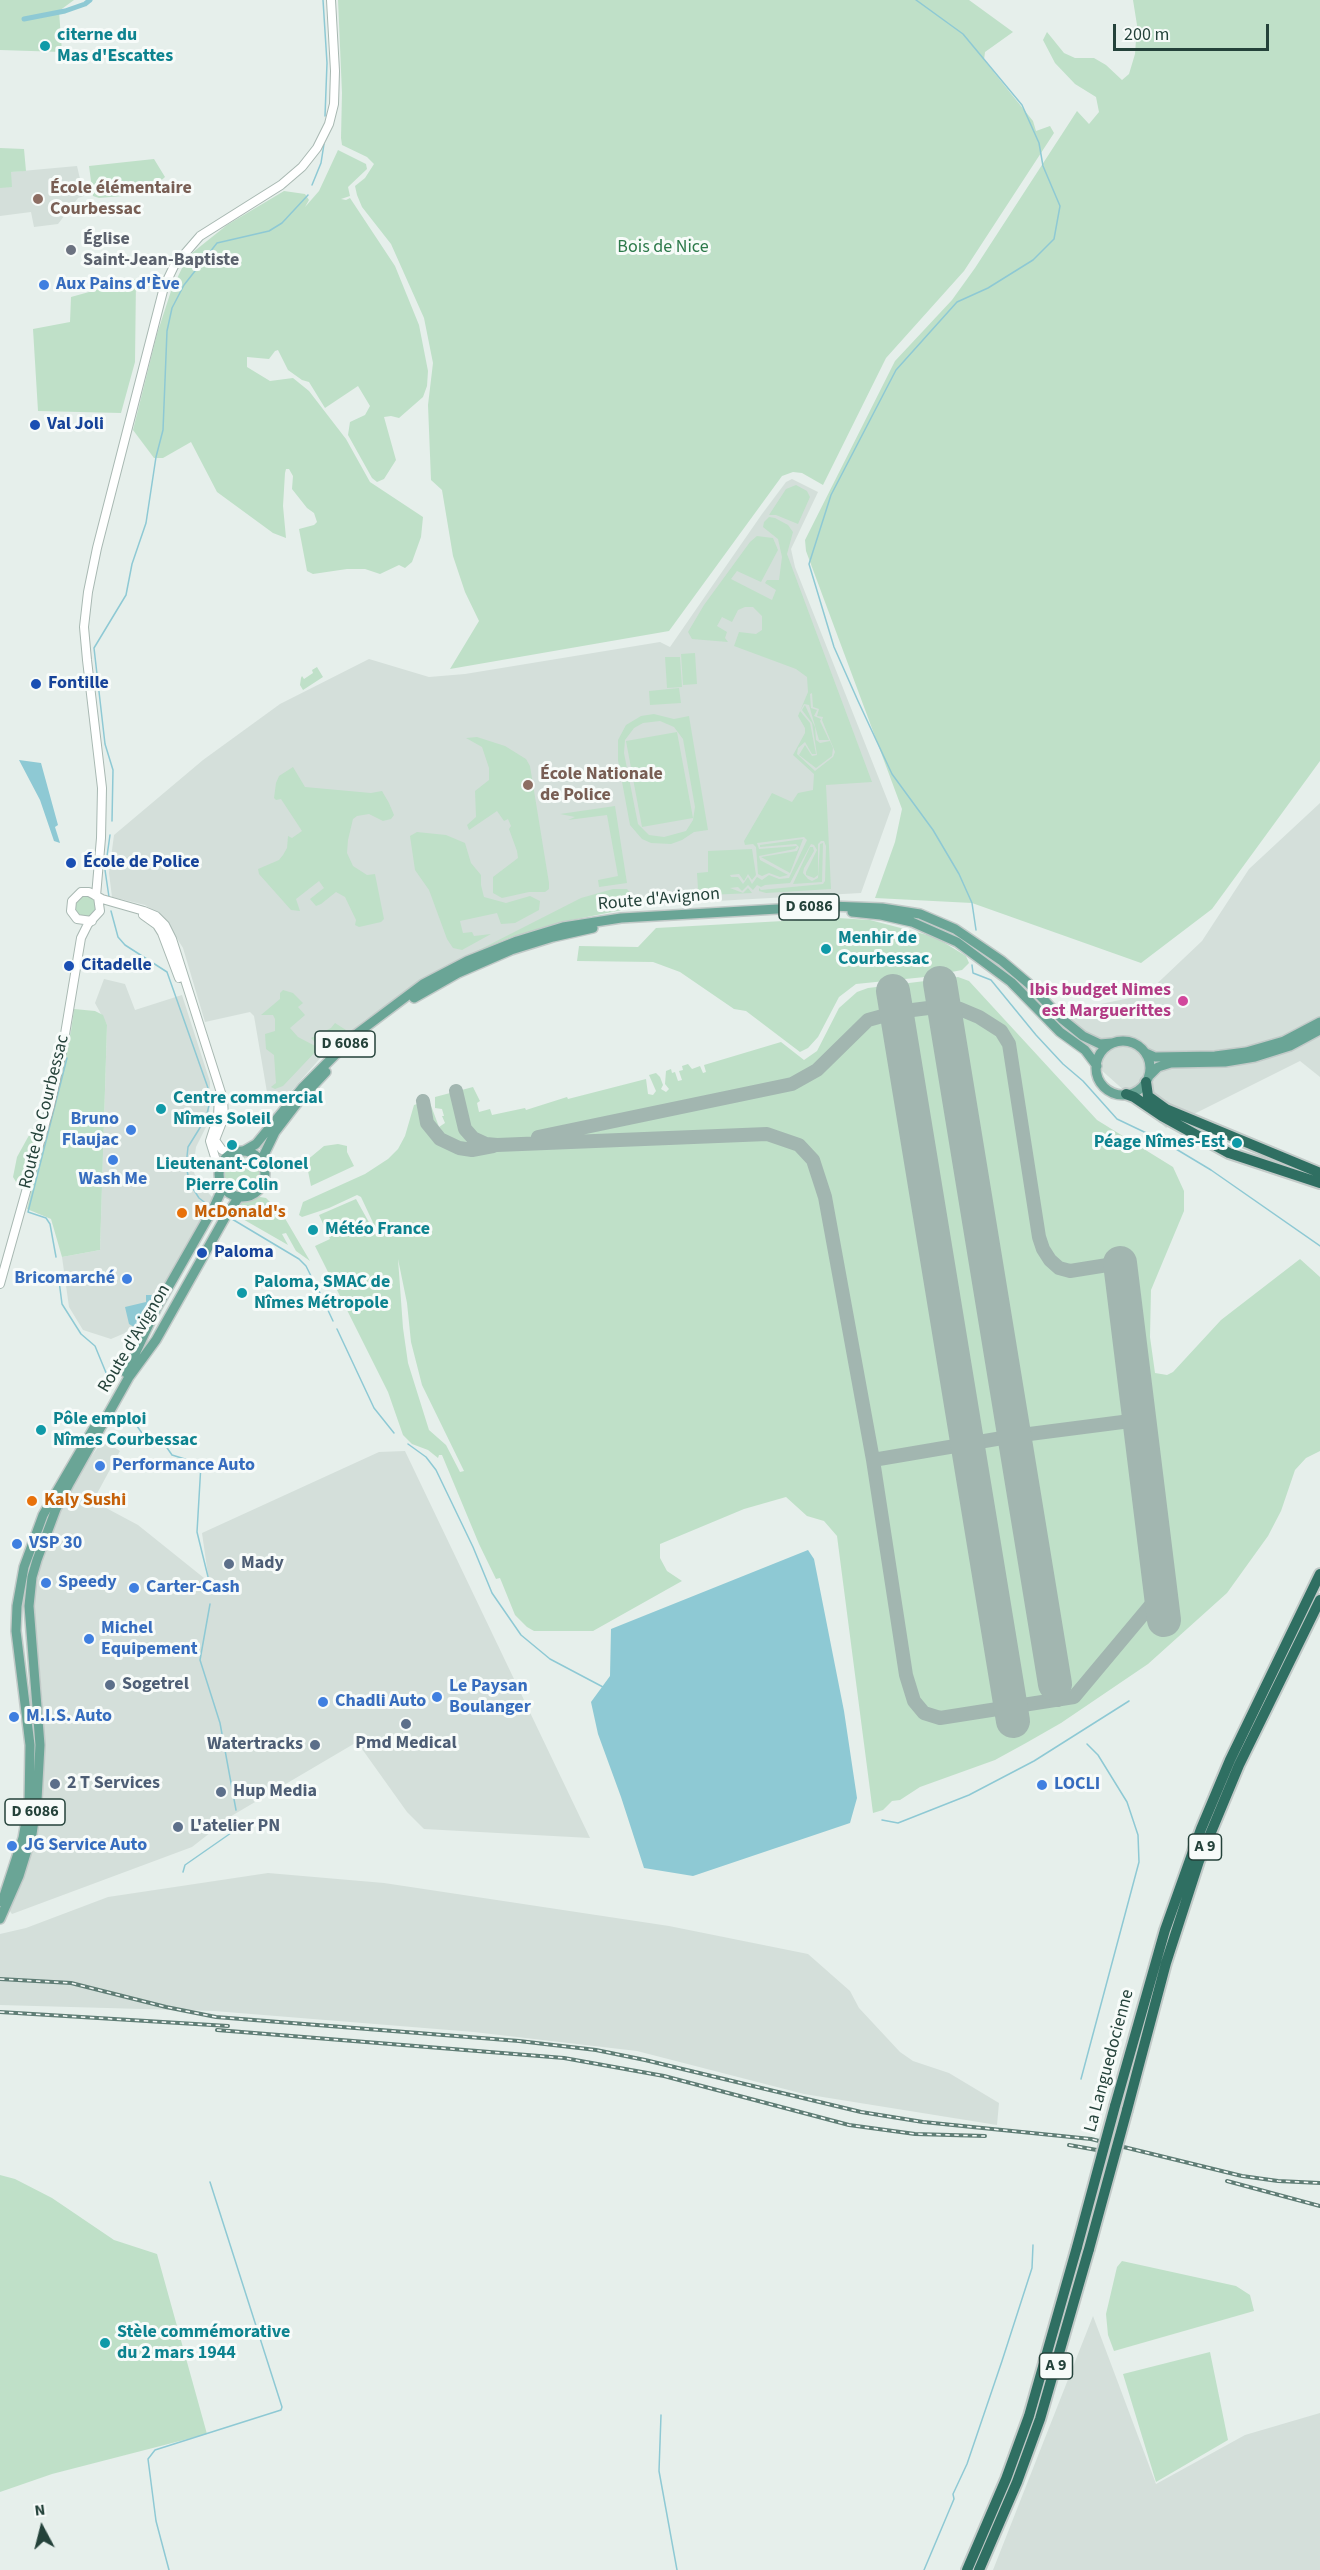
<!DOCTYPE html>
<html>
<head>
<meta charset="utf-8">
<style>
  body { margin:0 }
  #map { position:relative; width:1320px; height:2570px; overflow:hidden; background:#e6efeb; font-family:"Source Sans 3",sans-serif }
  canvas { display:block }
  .north { position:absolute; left:12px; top:2498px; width:60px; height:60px; -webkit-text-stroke:4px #f7fbf9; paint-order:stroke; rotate:353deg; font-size:16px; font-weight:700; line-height:24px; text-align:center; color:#24423a }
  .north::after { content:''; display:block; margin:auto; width:21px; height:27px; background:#24423a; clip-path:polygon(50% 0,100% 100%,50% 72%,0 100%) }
  .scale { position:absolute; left:1113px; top:24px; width:156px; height:27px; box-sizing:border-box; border:3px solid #24423a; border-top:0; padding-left:8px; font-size:18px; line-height:21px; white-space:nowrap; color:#24423a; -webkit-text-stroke:4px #f7fbf9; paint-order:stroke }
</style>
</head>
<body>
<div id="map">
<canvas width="1320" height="2570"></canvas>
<div class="north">N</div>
<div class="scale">200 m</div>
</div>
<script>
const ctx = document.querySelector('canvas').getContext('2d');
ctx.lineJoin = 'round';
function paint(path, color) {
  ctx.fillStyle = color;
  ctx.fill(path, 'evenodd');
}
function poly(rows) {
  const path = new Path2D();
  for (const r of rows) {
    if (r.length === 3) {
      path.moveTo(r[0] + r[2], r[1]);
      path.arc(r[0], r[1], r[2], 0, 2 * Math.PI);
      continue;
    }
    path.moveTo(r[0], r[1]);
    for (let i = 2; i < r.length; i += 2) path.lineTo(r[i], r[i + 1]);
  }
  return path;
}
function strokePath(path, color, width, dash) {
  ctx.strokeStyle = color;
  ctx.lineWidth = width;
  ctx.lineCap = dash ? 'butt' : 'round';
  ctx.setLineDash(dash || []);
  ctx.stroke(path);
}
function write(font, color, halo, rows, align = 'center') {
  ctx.font = font + ' "Source Sans 3",sans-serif';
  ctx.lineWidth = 6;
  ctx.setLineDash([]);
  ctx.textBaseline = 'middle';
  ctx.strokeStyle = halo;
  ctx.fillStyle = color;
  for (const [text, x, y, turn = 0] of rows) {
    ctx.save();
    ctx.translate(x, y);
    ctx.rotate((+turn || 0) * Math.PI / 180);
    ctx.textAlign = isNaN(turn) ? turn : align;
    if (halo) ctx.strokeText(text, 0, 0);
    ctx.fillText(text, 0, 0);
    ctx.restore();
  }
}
paint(poly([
  [77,166,84,196,78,198,58,224,34,227,31,212,0,216,0,173],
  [792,479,818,492,791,549,795,567,891,809,861,893,644,905,598,912,505,938,422,980,365,1020,323,1055,279,1105,269,1104,254,1016,250,1012,205,1022,183,948,165,919,145,905,112,897,109,873,114,835,203,760,280,704,369,659,429,677,465,674,660,642,670,647,762,514,786,482],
  [1320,803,1320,1077,1300,1061,1166,1128,1041,1016,1145,995,1202,941,1249,869],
  [104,979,125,984,135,1010,182,995,210,1082,209,1121,196,1147,193,1169,197,1181,213,1198,203,1222,139,1327,111,1339,83,1330,69,1307,62,1257,100,1250,107,1025,95,1003],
  [103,1440,120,1451,93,1501,138,1525,209,1582,202,1533,379,1452,405,1451,590,1838,424,1829,407,1812,357,1742,233,1815,192,1847,12,1914,9,1910,23,1882,44,1781,44,1720,34,1602,44,1546,69,1488],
  [268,1873,384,1883,669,1926,808,1954,850,1991,859,2008,900,2052,913,2061,949,2073,999,2103,997,2125,804,2094,637,2051,474,2032,214,2011,0,2005,0,1934,26,1928,108,1897],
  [1093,2316,1156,2484,1245,2435,1320,2413,1320,2570,993,2570]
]), '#d4dfda');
paint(poly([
  [0,0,74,0,59,11,62,52,0,50],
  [338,0,969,0,1013,32,985,52,984,60,1033,121,1036,131,1050,126,1054,133,964,271,886,358,823,485,802,473,793,472,782,476,669,631,450,669,479,621,465,592,453,556,442,490,431,480,428,405,433,363,424,318,391,244,362,207,357,195,355,186,365,178,374,164,367,157,342,145,341,138,342,93],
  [1133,0,1320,0,1320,761,1212,909,1141,963,972,903,875,898,895,842,902,809,806,551,805,540,895,361,952,300,975,268,1077,111,1089,124,1099,112,1096,97,1075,84,1055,63,1043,40,1047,32,1064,53,1075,58,1094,58,1106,65,1122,80,1129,74,1135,54,1137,25],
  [0,148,24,149,26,171,11,172,12,187,0,188],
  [338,150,366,164,367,169,348,187,350,196,341,199,346,200,350,198,395,266,419,325,428,371,427,386,423,397,399,418,391,416,384,417,396,460,384,479,377,482,372,478,348,435,350,422,365,415,370,406,358,386,325,408,309,382,302,380,288,370,278,350,275,351,269,359,247,357,247,367,270,381,293,378,309,391,346,439,370,482,423,517,421,537,412,562,405,568,399,565,380,574,365,569,347,569,313,574,307,571,299,529,314,525,317,522,314,513,307,508,292,489,293,476,289,469,286,469,285,473,283,506,286,538,273,533,217,492,191,442,163,458,154,458,133,430,157,334,171,291,183,266,192,253,227,225,284,191,305,194,309,200,305,207,319,191],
  [154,159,165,177,146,194,99,198,93,196,89,166],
  [136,279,135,362,121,413,38,411,33,329,70,322,71,297],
  [796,485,807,491,810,497,798,524,776,515,769,515,786,489],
  [769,517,775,518,788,525,793,532,787,554,872,782,826,785,831,889,766,893,759,891,759,888,761,890,823,884,825,881,826,846,824,841,821,841,818,844,818,875,814,878,806,875,806,872,817,850,814,845,811,844,790,883,765,885,761,887,757,885,753,890,748,885,742,891,738,887,730,888,743,893,748,888,752,893,686,896,686,890,698,889,697,873,708,872,708,851,752,849,756,875,752,880,748,874,744,881,739,874,730,875,731,877,738,877,743,884,748,877,752,884,757,877,762,880,769,875,779,879,789,878,807,840,804,837,757,843,759,849,797,846,795,849,759,856,760,860,788,875,780,877,769,873,762,876,758,874,756,847,753,844,745,845,744,841,772,793,792,802,798,793,813,790,814,774,793,755,805,733,805,728,798,716,808,692,807,677,796,669,734,646,739,632,756,634,762,630,762,616,753,607,745,607,738,610,732,622,722,617,717,626,727,632,725,638,728,642,692,639,688,632,704,605,750,542,757,536,773,538,778,550,761,582,737,571,731,579,772,600,776,590,765,583,767,580,779,580,782,557,778,539,763,527,764,522],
  [812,693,813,707,819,709,817,716,823,717,822,720,835,752,833,757,815,771,797,754,798,748,805,742,812,754,816,754,810,723,800,711,804,704,809,705,819,740,829,740,820,721,821,719,814,716,817,710,811,708,810,694],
  [695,653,697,684,683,685,681,654],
  [665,657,680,657,682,687,667,688],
  [317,667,323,677,303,690,300,685,301,678,302,676,304,679,313,673,312,670],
  [679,688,681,703,650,705,649,691],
  [805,705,815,727,816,740,820,743,830,741,833,748,832,756,816,768,799,755,805,745,812,756,817,755,812,723,802,710],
  [654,714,674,719,689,716,708,830,694,832,682,840,671,844,651,843,642,839,630,825,618,760,618,740,626,725,641,716],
  [660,721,674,727,683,739,695,807,693,820,686,831,664,837,649,835,638,824,624,753,625,740,634,728,643,723],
  [677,732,693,818,642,827,626,741],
  [477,737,505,746,526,759,530,766,549,883,549,889,545,892,529,892,502,898,493,893,493,877,518,858,517,851,509,829,511,826,508,819,504,821,497,811,469,830,467,825,476,817,475,791,489,780,489,768,482,747,466,738],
  [293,767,305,787,371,793,382,791,389,803,394,815,391,819,383,821,369,814,357,816,353,819,348,840,347,853,353,866,367,875,375,874,384,919,381,922,359,927,355,925,356,920,345,897,336,892,321,904,316,906,310,899,324,888,319,881,296,899,300,911,291,910,259,874,258,869,279,860,283,855,287,848,288,836,292,838,302,831,281,799,276,800,274,798,276,783,279,776],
  [615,806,627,883,599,887,598,880,618,876,607,815,568,820,575,817,560,814],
  [417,832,446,835,465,843,471,863,481,875,481,885,484,897,506,903,530,896,540,901,539,910,515,923,501,924,497,913,460,921,463,933,472,932,474,936,491,934,462,950,453,948,447,939,429,890,415,870,410,836],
  [803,839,790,873,761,857,797,851,799,847,796,844,760,847,760,845],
  [823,843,822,882,793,884,810,847,813,847,814,851,804,868,803,873,808,879,812,881,818,878,820,844],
  [613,889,627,889,642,906,567,921,509,938,475,952,581,898],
  [86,906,11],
  [838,918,870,920,935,937,966,956,969,963,962,970,925,977,856,984,839,997,818,1037,808,1048,800,1052,746,1011,734,1009,680,972,653,962,577,961,579,946,638,947,656,928],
  [958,977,969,981,1097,1120,1173,1167,1184,1191,1184,1211,1151,1290,1150,1337,1155,1373,1167,1375,1173,1372,1221,1320,1300,1259,1320,1277,1320,1451,1306,1458,1295,1470,1281,1511,1268,1536,1227,1593,1148,1664,1061,1723,1026,1743,995,1760,920,1787,900,1800,892,1801,883,1810,873,1813,837,1536,824,1521,807,1516,786,1497,744,1509,660,1544,660,1558,667,1571,682,1581,593,1631,534,1631,527,1627,515,1615,500,1578,496,1579,479,1544,442,1455,439,1455,438,1458,428,1450,412,1444,403,1435,388,1392,315,1246,330,1239,319,1215,356,1199,376,1235,381,1233,379,1228,376,1229,361,1197,357,1195,329,1208,302,1217,299,1215,303,1202,365,1174,388,1159,398,1149,405,1136,414,1105,427,1101,430,1103,439,1127,445,1123,442,1116,444,1116,442,1109,435,1108,435,1097,473,1087,480,1101,477,1103,479,1112,490,1109,492,1115,525,1108,526,1110,567,1097,568,1099,646,1079,648,1094,653,1095,656,1091,649,1075,656,1073,660,1077,663,1085,661,1089,666,1092,669,1089,665,1084,666,1071,671,1069,672,1073,675,1072,678,1081,682,1080,679,1071,683,1070,682,1066,688,1064,692,1069,700,1066,703,1073,706,1072,704,1065,781,1042,804,1060,817,1051,839,1008,857,992,868,988],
  [398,1259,407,1303,411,1342,422,1385,464,1471,460,1472,446,1445,429,1430,408,1363,403,1328],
  [283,990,293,993,303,1003,298,1007,305,1015,290,1028,298,1037,319,1048,283,1086,275,1089,271,1087,276,1083,274,1055,266,1049,265,1034,275,1031,275,1019,273,1015,261,1015,280,999,280,993],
  [74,1009,95,1011,103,1015,107,1025,100,1250,62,1257,51,1219,27,1209,71,1031],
  [335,1023,346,1030,328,1042,316,1043,311,1038,331,1028],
  [36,1126,33,1150,18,1185,13,1177,17,1157,33,1128],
  [338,1144,347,1146,347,1152,354,1166,311,1186,306,1161,324,1146],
  [240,1155,246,1156,242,1167,252,1171,256,1162,261,1173,257,1185,247,1192,234,1191,229,1188,224,1177,225,1166,229,1161],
  [260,1197,266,1198,283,1215,310,1261,296,1251,286,1233,282,1234,288,1245,234,1214,239,1203],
  [0,2175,15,2179,52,2198,114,2240,157,2254,207,2434,52,2474,0,2492],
  [1122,2261,1236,2286,1250,2295,1254,2311,1114,2351,1108,2335,1106,2314,1117,2267],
  [1210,2352,1228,2440,1156,2482,1123,2374]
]), '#bfe0c8');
paint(poly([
  [19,760,41,763,58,825,55,827,60,843,54,841,40,800],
  [146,1295,153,1295,156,1298,137,1329,129,1324,125,1307,146,1302],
  [808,1550,814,1559,844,1711,857,1798,850,1823,693,1876,644,1868,621,1797,598,1734,591,1702,610,1676,611,1629]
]), '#8ec9d4');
strokePath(poly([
  [323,0,327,63,325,116],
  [916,0,963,34,1022,105,1039,143,1043,166,1060,206,1054,239,1033,260,988,288,957,302,896,370,831,495,809,564,834,647,858,701,892,774,933,830,959,874,972,903,976,930],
  [312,185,321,163,324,144],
  [112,821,113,770,105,744,94,648,126,595,132,564,146,523,156,457,163,430,167,331,172,308,184,285,217,243,269,231,282,223,308,195],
  [109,897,105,870,110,835],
  [111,911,118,937,125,945,167,972,208,1088,210,1101,206,1118,188,1147,186,1166,190,1184,199,1198,208,1205],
  [972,965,973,973,991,980,1036,1035,1063,1064,1083,1081,1117,1119,1161,1140,1211,1170,1320,1246],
  [232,1219,299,1259,306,1266,315,1284],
  [56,1257,50,1224,46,1218,28,1212,67,1058],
  [58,1273,62,1304,81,1334,95,1346,109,1380],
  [319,1291,333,1321],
  [337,1329,374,1408,394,1433],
  [130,1416,144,1436,163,1442,172,1455,201,1464,197,1532,211,1589],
  [408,1444,426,1457,436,1470,473,1547,492,1593,521,1635,550,1659,603,1687],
  [210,1604,200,1660,220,1723,236,1810],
  [882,1820,898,1823,969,1795,1034,1761,1129,1701],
  [183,1872,185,1865,241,1826],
  [1081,2079,1139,1862,1138,1835,1127,1802,1098,1755,1087,1744],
  [661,2415,659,2471,677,2570],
  [169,2570,156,2521,148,2459,155,2450,281,2410,282,2407,210,2182],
  [924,2570,954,2499,953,2494,967,2464,1002,2361,1032,2268,1033,2245]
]), '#8ec9d4', 1.5);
strokePath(poly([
  [24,19,65,11,85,4,90,0]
]), '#8ec9d4', 5);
strokePath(poly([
  [456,1091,465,1129,473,1138,486,1144,497,1145,767,1134,799,1145,813,1160,825,1197,873,1460,906,1675,914,1701,924,1713,940,1718,1074,1697,1161,1593],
  [423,1101,427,1123,440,1139,459,1148,472,1150,493,1146],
  [538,1137,792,1084,817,1070,868,1020,897,1012,944,1006,960,1009,979,1017,1001,1031,1009,1044,1039,1237,1043,1249,1050,1260,1059,1268,1070,1271,1120,1263],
  [873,1460,1014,1436,1138,1420],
  [1055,1684,1058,1700]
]), '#a2b6b0', 14);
strokePath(poly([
  [940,983,1055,1684],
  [893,991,1013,1721],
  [1120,1263,1164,1620]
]), '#a2b6b0', 34);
const minor = poly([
  [96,896,101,838,102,788,87,660,84,627,88,592,97,548,164,287,174,266,200,236,281,185,302,167,317,148,329,124,334,104,335,71,331,0],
  [143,915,157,925,162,933,179,978],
  [92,921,77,919,71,911,72,901,81,892,89,892,102,899,144,911,156,916,165,925,172,939,223,1099,224,1117,215,1140,222,1150,232,1153],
  [219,1097,218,1116,210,1141,219,1170],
  [0,1284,50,1106,62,1052,81,938,88,924,100,911,98,897]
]);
const major = poly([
  [852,912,881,915,912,922,957,942,1011,982,1060,1032,1085,1050,1097,1066],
  [414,998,458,973,511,950,553,937,593,928],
  [1123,1068,27],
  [1146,1053,1155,1057,1215,1056,1246,1052,1284,1041,1320,1022],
  [1149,1076,1158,1067,1171,1063,1225,1062,1255,1057,1290,1046,1320,1030],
  [244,1151,256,1144,302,1088,355,1035,423,984,467,961,517,941,563,927,621,918,830,906,882,908,920,914,955,929,1002,961,1028,983,1062,1019,1083,1036,1100,1044,1112,1043],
  [242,1174,23],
  [261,1161,275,1132,298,1102,326,1072],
  [126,1373,157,1307,214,1207,223,1187],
  [2,1902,23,1838,29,1804,30,1745,16,1631,17,1606,24,1567,43,1515,95,1426],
  [0,1919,19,1876,32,1834,37,1800,40,1745,29,1606,32,1577,37,1560,56,1509,70,1482,129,1377,156,1340,227,1214,239,1197]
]);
const highway = poly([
  [1146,1082,1148,1096,1166,1109,1320,1173],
  [1126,1094,1134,1097,1162,1116,1229,1153,1320,1183],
  [1115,2106,1165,1930,1201,1829,1230,1760,1320,1574],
  [1127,2110,1166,1963,1199,1861,1239,1765,1320,1600],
  [967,2570,1006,2479,1029,2416,1077,2247],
  [979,2570,1017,2482,1040,2419,1089,2249]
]);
strokePath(minor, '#a8b8b2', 10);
strokePath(major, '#c2cac8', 12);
strokePath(highway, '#c2cac8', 14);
strokePath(minor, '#fff', 8);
strokePath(major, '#6aa596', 9);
strokePath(highway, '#2f6f62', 10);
const rail = poly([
  [0,1979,71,1983,166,2007,216,2017,519,2041,596,2050,645,2060,861,2112,923,2122,1091,2139,1242,2176,1278,2181,1320,2183],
  [0,2012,228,2026],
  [217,2030,564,2058,664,2076,849,2125,915,2134,985,2136],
  [1069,2145,1119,2154],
  [1227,2181,1320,2206]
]);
strokePath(rail, '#5f7d75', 4);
strokePath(rail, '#f7fbf9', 1.5, [4.5]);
const highwayBridge = poly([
  [1077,2247,1115,2106],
  [1089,2249,1127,2110]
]);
strokePath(highwayBridge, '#c2cac8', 14, []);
strokePath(highwayBridge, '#2f6f62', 10);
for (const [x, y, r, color] of [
  [45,46,6,"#0f9aa8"],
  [38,199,6,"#8d6e63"],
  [71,250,6,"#6b7280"],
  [44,285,6,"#3f7fe0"],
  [35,425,6,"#1a4fb4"],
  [36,684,6,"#1a4fb4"],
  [528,785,6,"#8d6e63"],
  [71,863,6,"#1a4fb4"],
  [826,949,6,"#0f9aa8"],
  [69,966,6,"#1a4fb4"],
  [1183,1001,6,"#d1479c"],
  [161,1109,6,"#0f9aa8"],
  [131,1130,6,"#3f7fe0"],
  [1237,1143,6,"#0f9aa8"],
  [232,1145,6,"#0f9aa8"],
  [113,1160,6,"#3f7fe0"],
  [182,1213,6,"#e8710a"],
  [313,1230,6,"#0f9aa8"],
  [202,1253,6,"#1a4fb4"],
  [127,1279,6,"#3f7fe0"],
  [242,1293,6,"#0f9aa8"],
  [41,1430,6,"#0f9aa8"],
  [100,1466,6,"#3f7fe0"],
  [32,1501,6,"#e8710a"],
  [17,1544,6,"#3f7fe0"],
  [229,1564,6,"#5c6f8a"],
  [46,1583,6,"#3f7fe0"],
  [134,1588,6,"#3f7fe0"],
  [89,1639,6,"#3f7fe0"],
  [110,1685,6,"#5c6f8a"],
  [437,1697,6,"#3f7fe0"],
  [323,1702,6,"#3f7fe0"],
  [14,1717,6,"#3f7fe0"],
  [406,1724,6,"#5c6f8a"],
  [315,1745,6,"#5c6f8a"],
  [55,1784,6,"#5c6f8a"],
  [1042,1785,6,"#3f7fe0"],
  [221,1792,6,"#5c6f8a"],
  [178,1827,6,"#5c6f8a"],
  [12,1846,6,"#3f7fe0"],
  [105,2343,6,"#0f9aa8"]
]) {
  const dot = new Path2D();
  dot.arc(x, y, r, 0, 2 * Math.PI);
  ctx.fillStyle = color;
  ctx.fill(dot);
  strokePath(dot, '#f7fbf9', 2);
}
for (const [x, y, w] of [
  [809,907,60],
  [345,1044,60],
  [35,1812,60],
  [1205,1847,33],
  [1056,2366,33]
]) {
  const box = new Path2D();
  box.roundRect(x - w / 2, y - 13, w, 26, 4.5);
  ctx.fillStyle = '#f7fbf9';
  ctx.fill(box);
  strokePath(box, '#24423a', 1.5);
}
write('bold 16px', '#24423a', null, [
  ["D 6086",809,907],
  ["D 6086",345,1044],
  ["D 6086",35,1812],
  ["A 9",1205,1847],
  ["A 9",1056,2366]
]);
write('bold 18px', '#0d838f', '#f7fbf9', [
  ["citerne du",57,36],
  ["Mas d'Escattes",57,57],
  ["Menhir de",838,939],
  ["Courbessac",838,960],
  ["Centre commercial",173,1099],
  ["Nîmes Soleil",173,1120],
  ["Péage Nîmes-Est",1225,1143,"right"],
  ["Lieutenant-Colonel",232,1165,"center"],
  ["Pierre Colin",232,1186,"center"],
  ["Météo France",325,1230],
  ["Paloma, SMAC de",254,1283],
  ["Nîmes Métropole",254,1304],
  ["Pôle emploi",53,1420],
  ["Nîmes Courbessac",53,1441],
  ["Stèle commémorative",117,2333],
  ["du 2 mars 1944",117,2354]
], 'left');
write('bold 18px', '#785e54', '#f7fbf9', [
  ["École élémentaire",50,189],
  ["Courbessac",50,210],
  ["École Nationale",540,775],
  ["de Police",540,796]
], 'left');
write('bold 18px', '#5b616d', '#f7fbf9', [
  ["Église",83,240],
  ["Saint-Jean-Baptiste",83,261]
], 'left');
write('18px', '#2d7a4b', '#f7fbf9', [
  ["Bois de Nice",663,248]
]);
write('bold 18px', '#366cbe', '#f7fbf9', [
  ["Aux Pains d'Ève",56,285],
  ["Bruno",119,1120,"right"],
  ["Flaujac",119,1141,"right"],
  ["Wash Me",113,1180,"center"],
  ["Bricomarché",115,1279,"right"],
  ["Performance Auto",112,1466],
  ["VSP 30",29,1544],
  ["Speedy",58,1583],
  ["Carter-Cash",146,1588],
  ["Michel",101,1629],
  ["Equipement",101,1650],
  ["Le Paysan",449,1687],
  ["Boulanger",449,1708],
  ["Chadli Auto",335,1702],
  ["M.I.S. Auto",26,1717],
  ["LOCLI",1054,1785],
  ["JG Service Auto",24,1846]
], 'left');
write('bold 18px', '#164399', '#f7fbf9', [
  ["Val Joli",47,425],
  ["Fontille",48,684],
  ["École de Police",83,863],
  ["Citadelle",81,966],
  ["Paloma",214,1253]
], 'left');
write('18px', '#24423a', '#f7fbf9', [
  ["Route d'Avignon",659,900,-5],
  ["Route de Courbessac",45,1112,-76],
  ["Route d'Avignon",135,1339,-59],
  ["La Languedocienne",1110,2061,-75]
]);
write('bold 18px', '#b23c85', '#f7fbf9', [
  ["Ibis budget Nimes",1171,991],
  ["est Marguerittes",1171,1012]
], 'right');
write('bold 18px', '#c56008', '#f7fbf9', [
  ["McDonald's",194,1213],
  ["Kaly Sushi",44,1501]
], 'left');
write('bold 18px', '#4e5e75', '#f7fbf9', [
  ["Mady",241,1564],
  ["Sogetrel",122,1685],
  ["Pmd Medical",406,1744,"center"],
  ["Watertracks",303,1745,"right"],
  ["2 T Services",67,1784],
  ["Hup Media",233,1792],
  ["L'atelier PN",190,1827]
], 'left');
</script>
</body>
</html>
